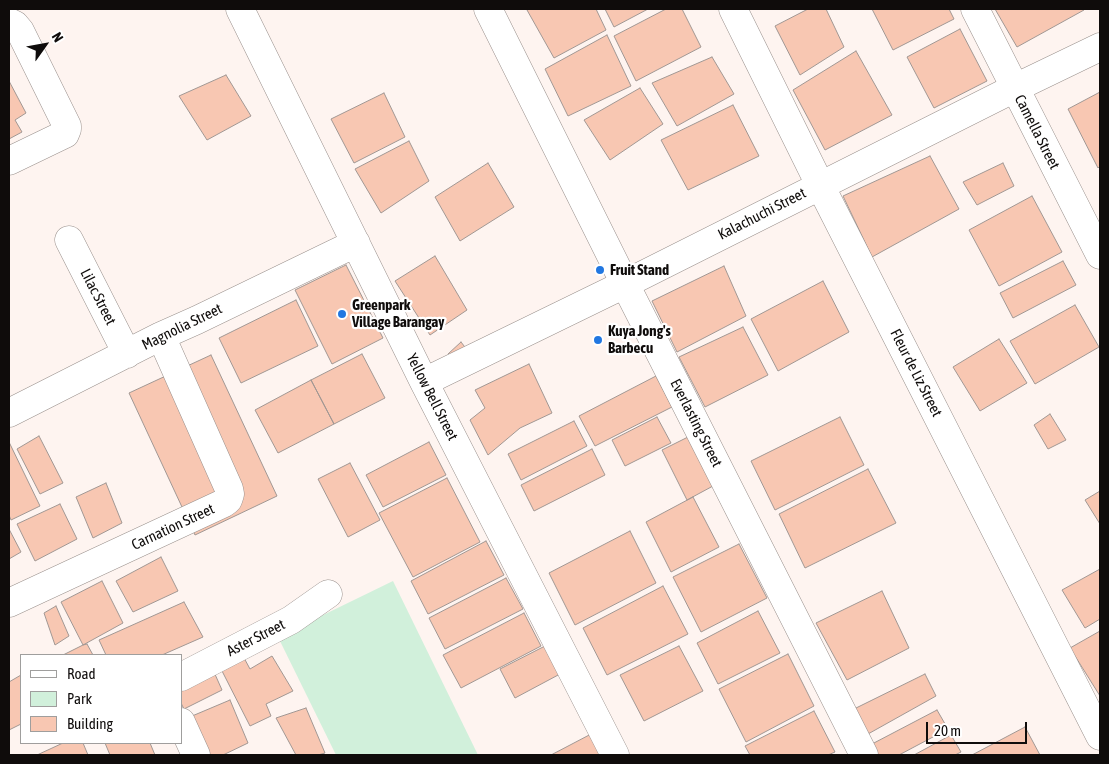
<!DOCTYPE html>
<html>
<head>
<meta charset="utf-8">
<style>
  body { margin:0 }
  #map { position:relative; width:1109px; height:764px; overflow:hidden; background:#fef4f0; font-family:"Asap Condensed",sans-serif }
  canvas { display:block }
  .frame { position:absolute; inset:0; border:10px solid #0f0c0b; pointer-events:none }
  .legend { position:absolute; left:20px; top:654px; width:162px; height:90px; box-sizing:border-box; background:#fff; border:1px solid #9f9e9d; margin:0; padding:6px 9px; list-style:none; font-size:15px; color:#0f0c0b }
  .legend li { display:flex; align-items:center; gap:10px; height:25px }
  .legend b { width:25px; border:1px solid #9f9e9d }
  .north { position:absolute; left:20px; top:20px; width:50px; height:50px; -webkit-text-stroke:4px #fff; paint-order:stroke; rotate:58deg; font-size:14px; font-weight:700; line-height:20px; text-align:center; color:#0f0c0b }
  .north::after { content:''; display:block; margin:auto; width:18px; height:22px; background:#0f0c0b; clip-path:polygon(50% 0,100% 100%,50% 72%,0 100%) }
  .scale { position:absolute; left:926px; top:722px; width:101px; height:22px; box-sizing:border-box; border:2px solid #0f0c0b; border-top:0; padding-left:6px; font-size:15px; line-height:18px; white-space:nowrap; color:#0f0c0b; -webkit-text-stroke:4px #fff; paint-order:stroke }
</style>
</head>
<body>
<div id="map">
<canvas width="1109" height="764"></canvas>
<div class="frame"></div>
<ul class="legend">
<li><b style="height:6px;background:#fff"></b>Road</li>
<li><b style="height:14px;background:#d1f0db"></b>Park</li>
<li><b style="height:14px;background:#f8c7b2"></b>Building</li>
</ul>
<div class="north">N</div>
<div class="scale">20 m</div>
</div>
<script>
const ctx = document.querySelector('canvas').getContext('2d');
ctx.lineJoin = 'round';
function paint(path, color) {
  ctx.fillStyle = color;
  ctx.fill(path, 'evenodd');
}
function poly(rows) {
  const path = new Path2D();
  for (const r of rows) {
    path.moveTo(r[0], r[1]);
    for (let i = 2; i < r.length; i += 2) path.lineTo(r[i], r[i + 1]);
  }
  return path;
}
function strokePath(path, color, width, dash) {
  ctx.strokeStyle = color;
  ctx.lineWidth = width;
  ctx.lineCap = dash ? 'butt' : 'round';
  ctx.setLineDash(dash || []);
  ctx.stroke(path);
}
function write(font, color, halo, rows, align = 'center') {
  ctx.font = font + ' "Asap Condensed",sans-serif';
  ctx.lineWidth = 4.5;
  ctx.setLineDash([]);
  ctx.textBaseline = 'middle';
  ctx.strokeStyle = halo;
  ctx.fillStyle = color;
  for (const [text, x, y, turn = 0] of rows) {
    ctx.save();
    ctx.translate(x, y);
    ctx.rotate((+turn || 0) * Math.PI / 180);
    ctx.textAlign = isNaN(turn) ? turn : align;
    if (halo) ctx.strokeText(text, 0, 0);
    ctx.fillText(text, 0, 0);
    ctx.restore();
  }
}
paint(poly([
  [393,581,478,755,336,755,278,637]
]), '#d1f0db');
const building = poly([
  [529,9,596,9,606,30,554,58,527,10,529,9],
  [605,9,648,9,614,27,605,9],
  [666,9,682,9,701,47,636,81,614,36,666,9],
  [808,9,826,9,844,47,800,75,775,26,808,9],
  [872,9,949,9,954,19,893,50,872,9],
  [995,9,1083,9,1084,10,1017,47,995,9],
  [960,29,987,81,934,108,907,57,960,29],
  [607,35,631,86,568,116,545,69,607,35],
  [856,51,892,115,825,150,793,90,856,51],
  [712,57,734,94,677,126,652,83,712,57],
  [226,75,251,116,207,140,179,96,226,75],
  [9,81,26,113,15,120,22,132,9,139,9,81],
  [640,88,663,124,610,160,584,120,640,88],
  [1100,92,1100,166,1098,168,1068,109,1100,92],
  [384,93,405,137,354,163,331,119,384,93],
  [733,105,759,156,688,190,661,140,733,105],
  [409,141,429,181,381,213,355,169,409,141],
  [930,156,959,209,872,257,843,196,930,156],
  [488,163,514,207,460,241,435,197,488,163],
  [1003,163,1014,186,977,205,963,182,1003,163],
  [1032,196,1062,252,999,286,969,230,1032,196],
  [435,256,467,310,430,335,395,281,435,256],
  [1063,261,1076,285,1013,318,1000,293,1063,261],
  [346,265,383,338,332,364,295,290,346,265],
  [724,266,746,316,677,352,652,301,724,266],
  [823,281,849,332,778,371,751,319,823,281],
  [296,300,318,346,241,383,219,338,296,300],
  [1075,305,1099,347,1035,384,1010,341,1075,305],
  [743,327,768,375,705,407,679,357,743,327],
  [999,339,1027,383,980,411,953,367,999,339],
  [461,342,468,351,454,362,448,354,461,342],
  [362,354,385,398,334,424,311,380,362,354],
  [211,355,277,496,195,535,129,393,211,355],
  [529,364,552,413,520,428,488,455,470,420,485,408,475,390,529,364],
  [656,376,672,407,595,446,579,416,656,376],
  [311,380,334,424,278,453,255,410,311,380],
  [1050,414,1066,440,1048,449,1034,425,1050,414],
  [657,417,671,443,625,466,612,440,657,417],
  [840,417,864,465,775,510,751,461,840,417],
  [574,421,587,446,521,480,508,454,574,421],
  [39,436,63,483,40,494,17,449,39,436],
  [688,437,713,486,687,500,662,450,688,437],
  [9,442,40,506,11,520,9,515,9,442],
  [429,442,446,475,383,507,366,475,429,442],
  [592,449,605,475,534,511,521,485,592,449],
  [350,463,380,520,348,537,318,479,350,463],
  [868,469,896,523,805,568,779,514,868,469],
  [447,478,480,542,413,577,379,513,447,478],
  [106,483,122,523,93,538,76,497,106,483],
  [1100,491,1100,524,1085,500,1100,491],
  [693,497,719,547,671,572,646,522,693,497],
  [60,504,77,539,35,561,17,524,60,504],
  [9,529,21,552,9,559,9,529],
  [630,531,656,583,575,625,549,573,630,531],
  [486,541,504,575,428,614,411,581,486,541],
  [739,544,767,598,701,632,673,577,739,544],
  [161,557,178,591,133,612,116,581,161,557],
  [1100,569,1100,619,1085,628,1062,590,1100,569],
  [506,578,523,609,445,649,429,618,506,578],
  [102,581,123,623,83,645,61,602,102,581],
  [663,586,688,634,607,675,583,628,663,586],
  [882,591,909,648,847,680,816,623,882,591],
  [184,602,203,637,162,655,106,655,99,640,184,602],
  [56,606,69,636,55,645,44,613,56,606],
  [758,611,780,653,718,684,697,643,758,611],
  [524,613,541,646,461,688,443,655,524,613],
  [1100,631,1100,696,1070,648,1100,631],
  [87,644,93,655,63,655,83,645,87,644],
  [545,646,560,674,515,698,500,669,545,646],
  [679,646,703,691,644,721,620,675,679,646],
  [788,654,814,706,746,742,719,689,788,654],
  [243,656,250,669,272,656,293,691,266,704,271,716,250,726,221,669,243,656],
  [214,672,222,690,184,709,181,703,181,687,214,672],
  [925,674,936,696,868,734,854,709,925,674],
  [21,675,21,724,9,730,9,682,21,675],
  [230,700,248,743,223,755,201,755,185,719,230,700],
  [306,708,325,753,318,755,296,755,276,718,306,708],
  [937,710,948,729,899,755,878,755,872,744,937,710],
  [814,711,835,752,828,755,750,755,745,746,814,711],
  [1025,727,1040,755,972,755,1025,727],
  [593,733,604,755,551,755,593,733],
  [951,735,961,752,955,755,914,755,951,735],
  [63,743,83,743,88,755,37,755,63,743],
  [105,743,150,743,155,755,110,755,105,743]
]);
paint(building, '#f8c7b2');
strokePath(building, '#a19793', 1);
const minor = poly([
  [240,9,424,382,615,755],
  [488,9,625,284,864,755],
  [733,9,820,185,1100,736],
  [975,9,1100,255],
  [9,22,15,25,20,31,67,126,67,129,65,134,9,161],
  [69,240,127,354],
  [424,382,625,284,1015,88,1100,47],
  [9,413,161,336,197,320,356,243],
  [9,603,224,503,228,500,230,494,229,489,161,336],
  [181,677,291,620,328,594],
  [181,722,196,755]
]);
strokePath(minor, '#99908c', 29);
strokePath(minor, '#fff', 28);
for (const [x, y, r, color] of [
  [600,270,5,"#2177e1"],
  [342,314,5,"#2177e1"],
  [598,340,5,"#2177e1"]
]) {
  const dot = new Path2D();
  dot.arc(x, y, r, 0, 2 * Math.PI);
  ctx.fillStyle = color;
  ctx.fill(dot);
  strokePath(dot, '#fff', 2);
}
write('15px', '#0f0c0b', '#fff', [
  ["Camella Street",1037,132,63],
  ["Kalachuchi Street",762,214,-27],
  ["Lilac Street",98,297,63],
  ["Magnolia Street",182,327,-26],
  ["Fleur de Liz Street",916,373,63],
  ["Yellow Bell Street",432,397,63],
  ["Everlasting Street",696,423,63],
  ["Carnation Street",173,527,-25],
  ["Aster Street",256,638,-27]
]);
write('bold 15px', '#0f0c0b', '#fff', [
  ["Fruit Stand",610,270],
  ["Greenpark",352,305],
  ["Village Barangay",352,322],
  ["Kuya Jong's",608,331],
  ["Barbecu",608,348]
], 'left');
</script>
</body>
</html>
